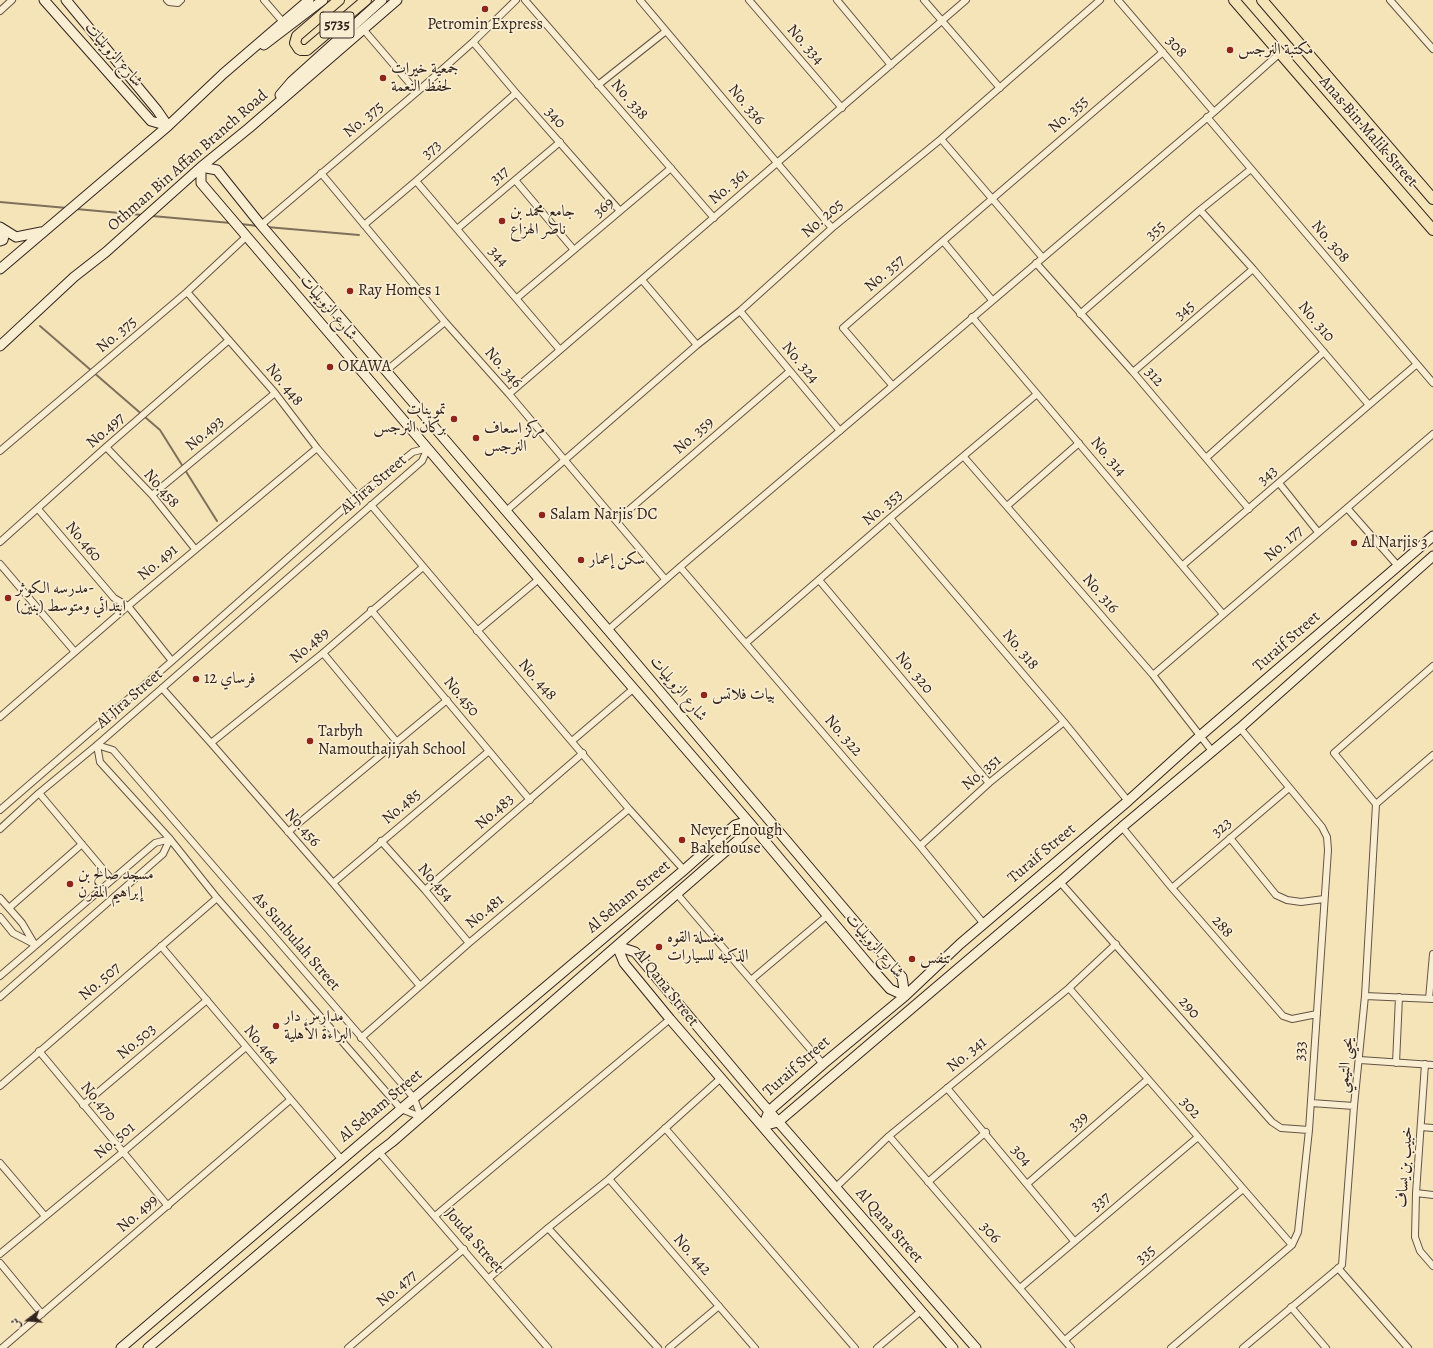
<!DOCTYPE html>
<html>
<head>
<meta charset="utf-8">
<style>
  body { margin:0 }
  #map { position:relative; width:1433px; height:1348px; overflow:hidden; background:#f6e4b9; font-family:Alegreya,Amiri,serif }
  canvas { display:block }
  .north { position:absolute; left:8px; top:1300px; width:40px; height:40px; -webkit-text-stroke:3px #f9edd2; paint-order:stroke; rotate:254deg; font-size:11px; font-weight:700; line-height:16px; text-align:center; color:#32241e }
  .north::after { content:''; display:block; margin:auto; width:14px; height:18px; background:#32241e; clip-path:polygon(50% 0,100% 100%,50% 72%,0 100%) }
</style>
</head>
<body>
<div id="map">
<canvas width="1433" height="1348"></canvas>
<div class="north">ش</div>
</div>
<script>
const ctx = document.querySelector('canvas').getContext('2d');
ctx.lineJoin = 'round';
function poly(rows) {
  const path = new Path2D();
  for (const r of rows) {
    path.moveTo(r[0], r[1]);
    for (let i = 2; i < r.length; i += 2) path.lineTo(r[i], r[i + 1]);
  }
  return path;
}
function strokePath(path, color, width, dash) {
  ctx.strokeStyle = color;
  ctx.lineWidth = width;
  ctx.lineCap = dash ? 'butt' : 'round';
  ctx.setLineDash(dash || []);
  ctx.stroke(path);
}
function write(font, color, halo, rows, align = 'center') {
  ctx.font = font + ' Alegreya,Amiri,serif';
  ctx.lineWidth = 3.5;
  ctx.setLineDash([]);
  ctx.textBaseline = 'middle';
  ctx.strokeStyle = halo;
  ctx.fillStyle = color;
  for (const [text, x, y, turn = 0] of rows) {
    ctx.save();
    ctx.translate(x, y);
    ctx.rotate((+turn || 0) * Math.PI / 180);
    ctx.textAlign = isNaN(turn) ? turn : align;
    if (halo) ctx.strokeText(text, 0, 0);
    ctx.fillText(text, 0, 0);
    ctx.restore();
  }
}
strokePath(poly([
  [0,202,67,208],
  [76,209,142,215],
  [152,216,231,223],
  [241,224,258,226],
  [267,227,359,235],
  [40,326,160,430,217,521]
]), '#7f705b', 2);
const street = poly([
  [167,0,169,2,178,3,181,0],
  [264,0,283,22],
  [525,0,714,218],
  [640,0,832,228],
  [749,0,842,108],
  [837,0,891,65],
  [924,0,1000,88],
  [1118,0,1214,112],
  [1390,0,1433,49],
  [0,11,12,0],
  [363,29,417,92],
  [473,42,516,93,620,211],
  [598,85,666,31],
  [1207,117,1433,383],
  [941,139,1042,257],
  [321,173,445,322,509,394,665,579],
  [515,180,574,250],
  [416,181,560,350],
  [1200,210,1253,269,1369,405,1417,364],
  [261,225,417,92,473,42,516,0],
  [364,225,416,181,516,93],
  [457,229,560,142],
  [943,241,1163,52],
  [1036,263,1133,372,1249,509],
  [642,280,697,345],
  [187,292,275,393,317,448,358,496],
  [517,298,671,168],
  [740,311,840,431],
  [1080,314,1200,210,1251,169],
  [972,317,1223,614],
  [387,370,445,322],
  [1133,372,1253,269],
  [892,385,843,328,943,241,992,300],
  [509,394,966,0],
  [106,447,152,495,195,549],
  [0,451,187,292,247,236],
  [964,457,1153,675,1212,751],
  [1206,458,1324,352],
  [1279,483,1318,532],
  [152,495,275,393],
  [371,505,629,809,684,870],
  [1007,506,1079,443],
  [1347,508,1398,566],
  [38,509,114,598,128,606,172,661],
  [506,511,697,345,740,311,832,228,941,139,1100,0],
  [890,518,1064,722,1128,801],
  [616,521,790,371],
  [0,542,106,447,229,340],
  [0,564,75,652],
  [1183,565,1369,405],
  [680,567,920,846,984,924],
  [819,580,989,783],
  [371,610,530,800],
  [608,630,680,567,1214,112,1280,53],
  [477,631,539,579],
  [746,643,890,518,1037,394],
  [323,653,396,741],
  [1153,675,1433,434],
  [162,688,211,743,333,883,420,986],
  [0,717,128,606,317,448],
  [572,741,633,689],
  [211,743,323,653,423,567],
  [97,745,113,750,414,1098,421,1117,401,1109,217,898,170,839,100,762,97,745],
  [39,793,112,880],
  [1376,804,1433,755],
  [0,810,172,661,358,496,413,452,428,448],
  [1122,827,1172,888,1283,1016,1292,1019,1317,1014],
  [0,829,39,793,97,745,422,461,428,448],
  [288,832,447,700],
  [1230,838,1276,895,1287,900,1301,902,1324,899],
  [381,841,425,890,469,943],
  [920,846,989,783,1064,722],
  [1060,882,1272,1122,1281,1128,1309,1130],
  [333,883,489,751],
  [1172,888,1289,788],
  [425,890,583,753],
  [677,894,823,1064],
  [0,898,22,923,35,945],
  [9,908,82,844],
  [0,917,13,933,34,944],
  [161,946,342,1160],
  [0,976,155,843,170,839],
  [751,980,828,915],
  [1069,988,1292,1245],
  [1365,996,1433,999],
  [0,997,163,854,170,839],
  [1429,999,1433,954],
  [361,1038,469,943,629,809],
  [39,1051,168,1206],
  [1360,1060,1433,1065],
  [1396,1063,1399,997],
  [1425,1064,1416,1193,1415,1237,1420,1251,1433,1266],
  [0,1086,217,898],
  [947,1088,1074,1241],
  [1311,1103,1354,1106],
  [83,1105,207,1000],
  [1421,1127,1433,1128],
  [665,1128,855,1348],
  [889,1136,1071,1348],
  [379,1152,548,1348],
  [0,1163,45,1216],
  [609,1179,755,1348],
  [928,1182,986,1132],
  [1027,1184,1148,1079],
  [835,1188,889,1136,1069,988,1116,944],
  [1416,1193,1433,1195],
  [435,1216,670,1019],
  [548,1228,658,1348],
  [0,1254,123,1152,246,1047],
  [0,1263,42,1314],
  [1338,1268,1408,1348],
  [489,1278,548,1228,609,1179,721,1078],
  [1020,1288,1198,1137],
  [1291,1307,1326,1348],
  [1065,1340,1243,1189],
  [2,1348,290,1100],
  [348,1348,464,1249],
  [669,1348,719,1306],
  [877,1348,921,1311],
  [1171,1348,1292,1245,1298,1232,1309,1130,1328,850,1327,837,1322,827,1240,728],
  [1243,1348,1342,1265,1354,1106,1365,996,1376,804,1334,753,1433,666]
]);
const secondary = poly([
  [44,0,151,121,168,126],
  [66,0,157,110,168,126],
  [264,45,323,0],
  [280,95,292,81,382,0],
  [201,167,217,170,261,225,608,630,902,977,905,996,890,989,874,971,748,821,539,579,201,183,201,167],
  [0,227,16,237,41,232],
  [0,241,3,240,4,236,1,228],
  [0,269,168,126,223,74,309,0],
  [0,346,74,277,106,252,201,167,249,128,397,0],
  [617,946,635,952,761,1102,976,1348],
  [617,946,624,963,670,1019,953,1348],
  [763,1126,769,1111,823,1064,905,996,960,944,1128,801,1200,736,1433,536],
  [763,1126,778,1122,1060,882,1122,827,1240,728,1433,556],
  [121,1348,414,1098,684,870,735,825,748,821],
  [148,1348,379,1152,392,1142,744,835,748,821]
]);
const primary = poly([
  [339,0,297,36,295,43,299,49,301,50,307,50,366,0],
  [1234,0,1433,230],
  [1262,0,1433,199]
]);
strokePath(street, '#635445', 8);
strokePath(secondary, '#32241e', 11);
strokePath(primary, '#32241e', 12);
strokePath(street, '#f9edd2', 6);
strokePath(secondary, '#f9edd2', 9);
strokePath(primary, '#f6e4b9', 10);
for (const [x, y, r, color] of [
  [485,9,4,"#8f2418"],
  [1230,50,4,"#8f2418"],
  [383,78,4,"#8f2418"],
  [502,221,4,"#8f2418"],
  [350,291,4,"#8f2418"],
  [330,367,4,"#8f2418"],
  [454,419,4,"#8f2418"],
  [476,438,4,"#8f2418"],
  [542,515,4,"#8f2418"],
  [1354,543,4,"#8f2418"],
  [581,560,4,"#8f2418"],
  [8,598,4,"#8f2418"],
  [196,679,4,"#8f2418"],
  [704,695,4,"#8f2418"],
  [310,741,4,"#8f2418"],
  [682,840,4,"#8f2418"],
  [70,884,4,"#8f2418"],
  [659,947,4,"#8f2418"],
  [912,959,4,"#8f2418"],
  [276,1026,4,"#8f2418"]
]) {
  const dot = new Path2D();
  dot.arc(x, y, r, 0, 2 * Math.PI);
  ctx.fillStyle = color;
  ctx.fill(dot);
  strokePath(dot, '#f9edd2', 1.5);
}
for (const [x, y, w] of [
  [337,25,34]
]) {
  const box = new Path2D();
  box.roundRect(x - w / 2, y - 13, w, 26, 3);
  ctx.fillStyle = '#f9edd2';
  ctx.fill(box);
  strokePath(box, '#32241e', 1);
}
write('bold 15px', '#32241e', null, [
  ["5735",337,25]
]);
write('16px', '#32241e', '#f9edd2', [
  ["Petromin Express",485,25,"center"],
  ["مكتبة النرجس",1238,50],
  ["جمعية خيرات",391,69],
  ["لحفظ النعمة",391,87],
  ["جامع محمد بن",510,212],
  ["ناصر الهزاع",510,230],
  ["Ray Homes 1",358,291],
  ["OKAWA",338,367],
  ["تموينات",446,410,"right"],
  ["بركان النرجس",446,428,"right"],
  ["مركز اسعاف",484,429],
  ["النرجس",484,447],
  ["Salam Narjis DC",550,515],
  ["Al Narjis 3",1362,543],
  ["سكن إعمار",589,560],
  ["مدرسه الكوثر-",16,589],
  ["ابتدائي ومتوسط (بنين)",16,607],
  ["فرساي 12",204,679],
  ["بيات فلاتس",712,695],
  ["Tarbyh",318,732],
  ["Namouthajiyah School",318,750],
  ["Never Enough",690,831],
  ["Bakehouse",690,849],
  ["مسجد صالح بن",78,875],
  ["إبراهيم المقرن",78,893],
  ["مغسلة القوه",667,938],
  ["الذكيه للسيارات",667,956],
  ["تنفس",920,959],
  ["مدارس دار",284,1017],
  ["البراءة الأهلية",284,1035]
], 'left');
write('16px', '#32241e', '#f9edd2', [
  ["No. 334",805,45,49],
  ["308",1176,47,49],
  ["شارع الزويليات",113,55,49],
  ["No. 338",629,100,49],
  ["No. 336",746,105,50],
  ["No. 355",1069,115,-41],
  ["340",555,118,48],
  ["No. 375",364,120,-40],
  ["Anas Bin Malik Street",1368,132,49],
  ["373",432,150,-41],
  ["Othman Bin Affan Branch Road",188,161,-41],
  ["317",500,176,-40],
  ["No. 361",729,187,-40],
  ["369",604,208,-41],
  ["No. 205",823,219,-41],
  ["355",1156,231,-41],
  ["No. 308",1330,242,50],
  ["344",498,257,49],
  ["No. 357",885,274,-41],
  ["شارع الزويليات",328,308,50],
  ["345",1185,311,-41],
  ["No. 310",1316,322,50],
  ["No. 375",117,335,-40],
  ["No. 324",800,363,50],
  ["No. 346",503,368,49],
  ["312",1154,377,49],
  ["No. 448",284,385,51],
  ["No.497",106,431,-41],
  ["No.493",205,434,-40],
  ["No. 359",694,436,-41],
  ["No. 314",1108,457,50],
  ["343",1268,476,-41],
  ["Al Jira Street",374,485,-41],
  ["No.458",161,489,49],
  ["No. 353",883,508,-40],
  ["No.460",83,542,50],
  ["No. 177",1284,544,-41],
  ["No. 491",158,563,-40],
  ["No. 316",1100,594,49],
  ["Turaif Street",1287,642,-41],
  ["No.489",310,646,-40],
  ["No. 318",1020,650,50],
  ["No. 320",914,673,50],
  ["No. 448",537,680,49],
  ["شارع الزويليات",678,689,50],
  ["No.450",461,697,50],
  ["Al Jira Street",130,699,-41],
  ["No. 322",843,736,49],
  ["No. 351",982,773,-40],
  ["No.485",402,807,-40],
  ["No.483",495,812,-41],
  ["No.456",302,828,49],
  ["323",1222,828,-41],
  ["Turaif Street",1042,854,-40],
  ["No.454",435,883,49],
  ["Al Seham Street",629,897,-40],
  ["No.481",485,912,-40],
  ["288",1222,927,49],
  ["As Sunbulah Street",296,942,49],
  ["شارع الزويليات",874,946,49],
  ["No. 507",100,982,-41],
  ["Al Qana Street",666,988,52],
  ["290",1189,1008,49],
  ["No.503",137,1042,-40],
  ["No.464",261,1045,50],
  ["333",1301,1051,-86],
  ["No. 341",967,1055,-39],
  ["يحيى التيمي",1346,1065,-84],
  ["Turaif Street",797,1067,-41],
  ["No.470",98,1102,50],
  ["Al Seham Street",381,1106,-40],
  ["302",1190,1108,49],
  ["339",1079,1122,-41],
  ["No. 501",115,1141,-40],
  ["304",1021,1156,50],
  ["خبيب بن يساف",1405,1167,-86],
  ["337",1101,1202,-40],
  ["No. 499",138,1214,-41],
  ["Al Qana Street",889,1226,49],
  ["306",990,1233,49],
  ["Jouda Street",474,1241,49],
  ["No. 442",692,1255,49],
  ["335",1146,1255,-40],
  ["No. 477",397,1289,-40]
]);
</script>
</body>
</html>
